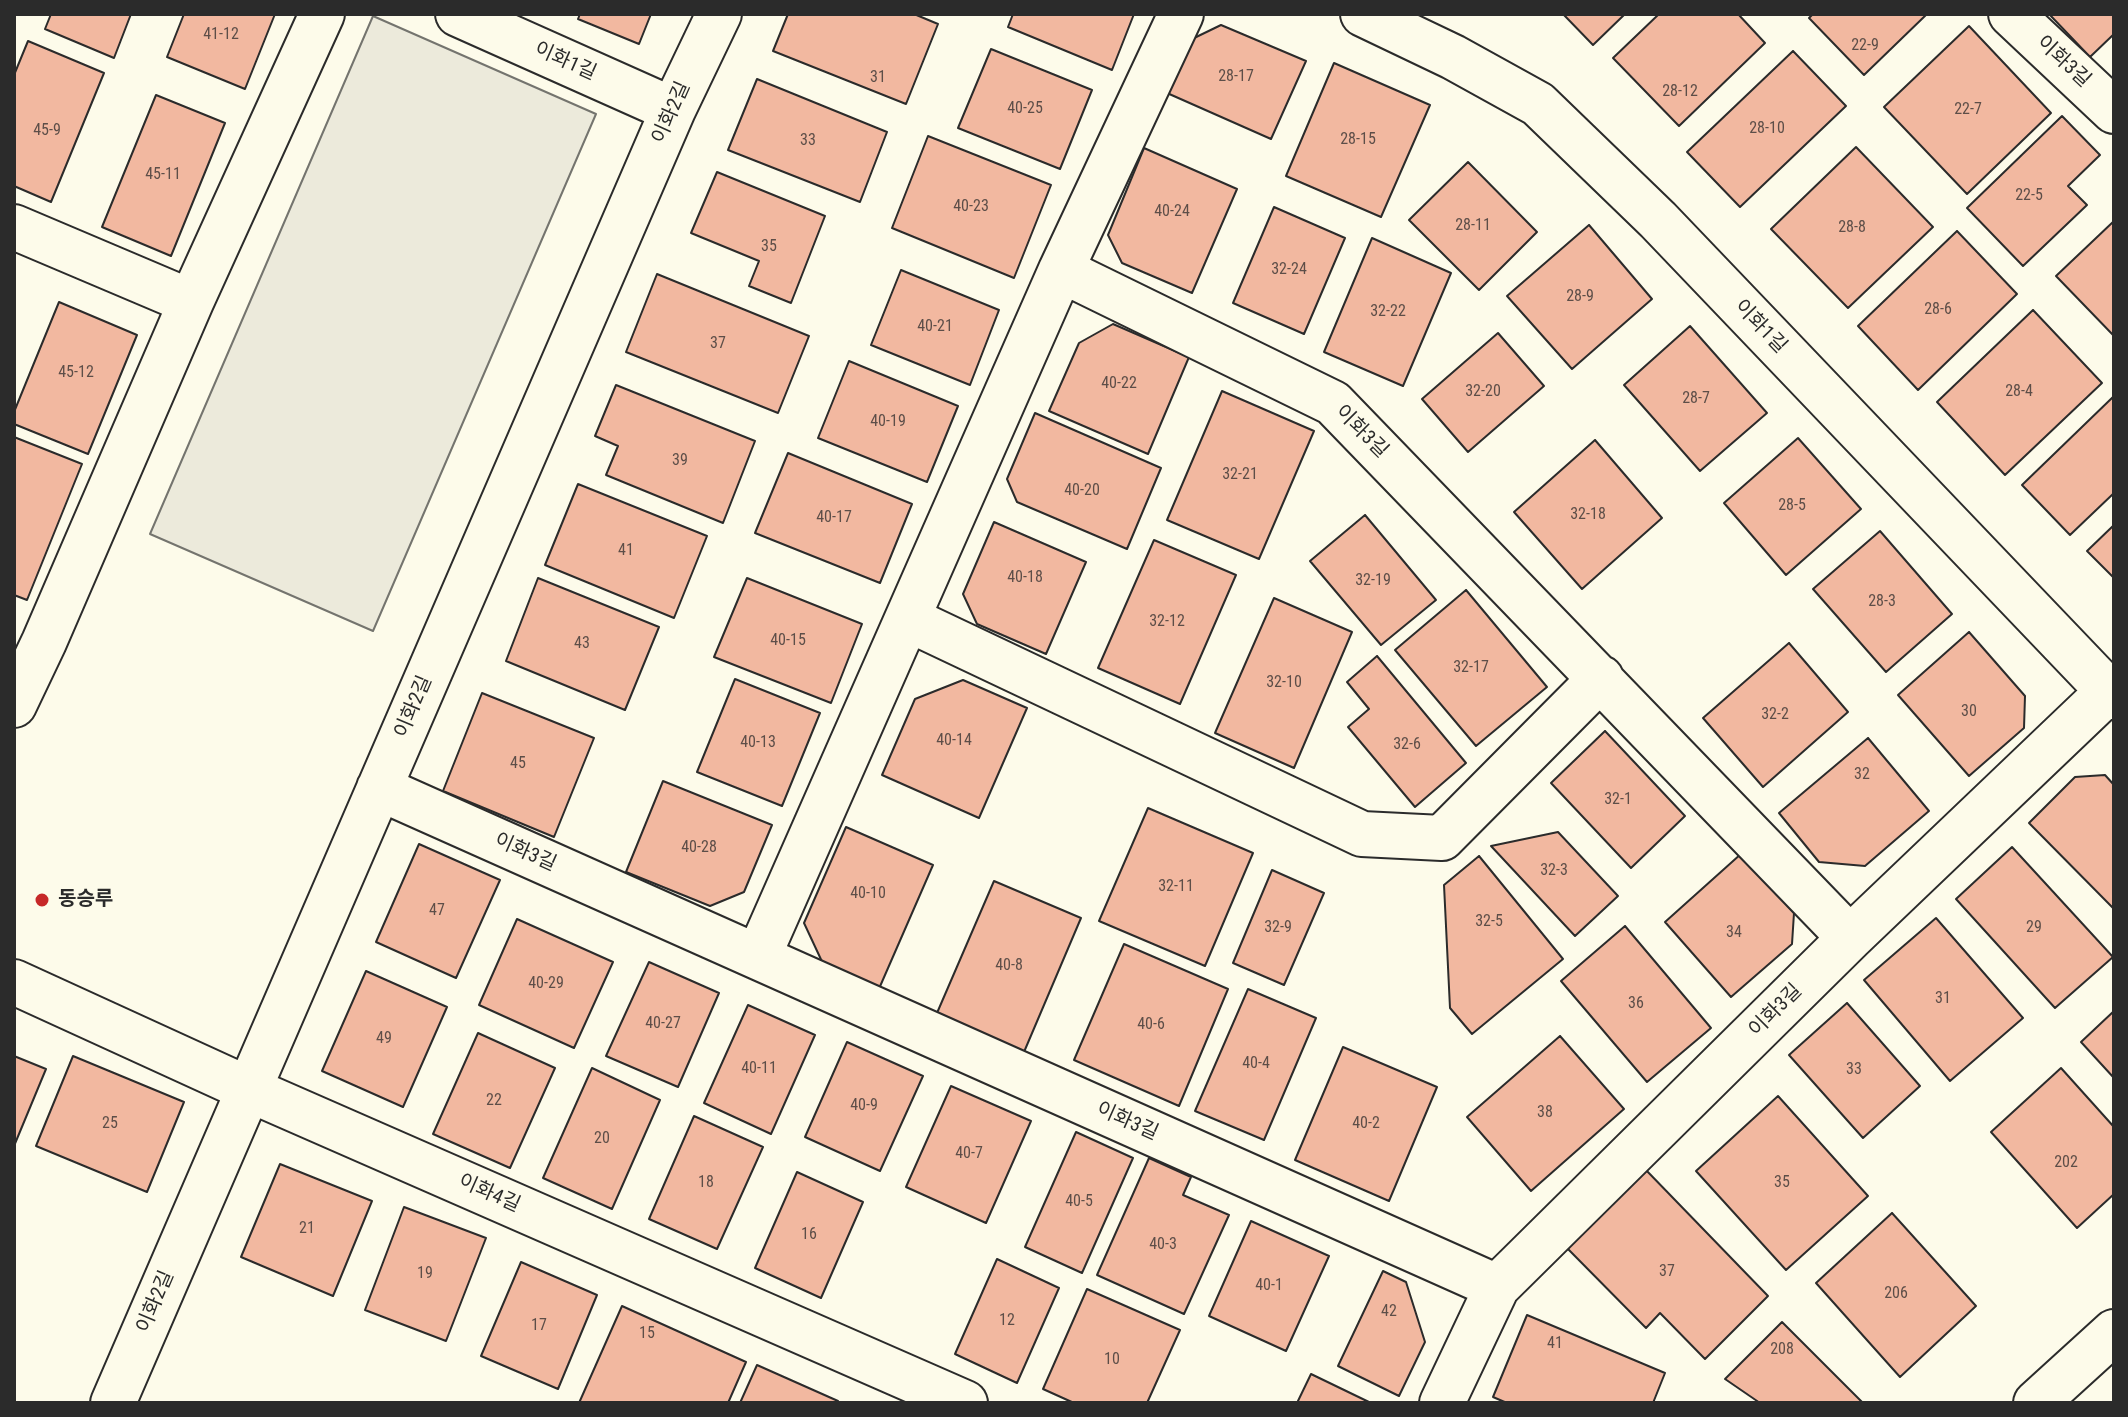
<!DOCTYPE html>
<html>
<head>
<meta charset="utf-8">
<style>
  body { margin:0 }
  #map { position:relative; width:2128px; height:1417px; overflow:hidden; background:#fdfbea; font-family:"Roboto Condensed",sans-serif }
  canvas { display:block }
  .frame { position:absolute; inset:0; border:16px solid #2b2b2b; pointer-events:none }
</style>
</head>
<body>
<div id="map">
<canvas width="2128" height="1417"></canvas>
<div class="frame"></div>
</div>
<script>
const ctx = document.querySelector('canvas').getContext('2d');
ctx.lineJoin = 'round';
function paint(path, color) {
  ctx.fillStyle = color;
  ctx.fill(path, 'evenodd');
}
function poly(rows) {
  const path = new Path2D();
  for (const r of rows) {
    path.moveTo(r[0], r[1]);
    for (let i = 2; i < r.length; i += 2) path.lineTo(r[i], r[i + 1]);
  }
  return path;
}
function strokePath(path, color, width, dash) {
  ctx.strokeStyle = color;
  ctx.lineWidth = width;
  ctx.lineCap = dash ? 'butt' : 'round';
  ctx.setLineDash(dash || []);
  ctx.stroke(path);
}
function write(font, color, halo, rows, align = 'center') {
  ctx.font = font + ' "Roboto Condensed","Noto Sans KR",sans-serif';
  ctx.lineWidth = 6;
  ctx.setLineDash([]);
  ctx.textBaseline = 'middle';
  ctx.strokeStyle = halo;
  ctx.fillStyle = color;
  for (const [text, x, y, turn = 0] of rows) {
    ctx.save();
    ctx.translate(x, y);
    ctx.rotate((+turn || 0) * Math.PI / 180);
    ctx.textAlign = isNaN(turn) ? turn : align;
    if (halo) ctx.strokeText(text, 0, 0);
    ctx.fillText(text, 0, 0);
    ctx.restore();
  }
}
const parking = poly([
  [373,16,596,114,373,631,150,534,373,16]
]);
paint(parking, '#eceadb');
strokePath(parking, '#74746e', 2);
const building = poly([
  [51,14,131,14,114,58,45,29,51,14],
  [184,14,275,14,245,89,167,57,184,14],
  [580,14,651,14,639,44,578,19,580,14],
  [788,14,914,14,938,24,906,104,773,51,788,14],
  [1013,14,1134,14,1112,70,1008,27,1013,14],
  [1563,14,1625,14,1593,45,1563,14],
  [1659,14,1738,14,1765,43,1679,126,1613,58,1659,14],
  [1813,14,1927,14,1864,75,1809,18,1813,14],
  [2049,14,2114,14,2114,34,2090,57,2049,14],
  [1221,25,1306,61,1271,139,1167,93,1188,41,1221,25],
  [1969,26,2051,113,1967,194,1884,107,1969,26],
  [28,41,104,73,51,202,14,186,14,75,28,41],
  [991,49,1092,90,1060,169,958,128,991,49],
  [1793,51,1846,106,1740,207,1687,152,1793,51],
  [1334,63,1430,105,1381,217,1286,176,1334,63],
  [757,79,887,132,860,202,728,150,757,79],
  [156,95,225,123,171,256,102,227,156,95],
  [2062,116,2100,155,2068,186,2087,205,2023,266,1967,208,2062,116],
  [928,136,1051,185,1014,278,892,228,928,136],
  [1856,147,1933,227,1848,308,1771,229,1856,147],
  [1144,148,1237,189,1192,293,1122,263,1108,235,1144,148],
  [1468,162,1537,232,1479,290,1409,220,1468,162],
  [717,172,825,216,791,303,749,286,759,261,691,233,717,172],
  [1274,207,1345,238,1304,334,1233,303,1274,207],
  [2114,221,2114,336,2056,276,2114,221],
  [1589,225,1652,299,1572,369,1507,296,1589,225],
  [1957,231,2017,294,1918,390,1858,326,1957,231],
  [1372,238,1451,273,1403,386,1324,352,1372,238],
  [901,270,999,310,970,385,871,345,901,270],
  [657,274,809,336,778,413,626,352,657,274],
  [59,302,137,335,88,454,14,424,14,412,59,302],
  [2033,310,2102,383,2005,475,1937,402,2033,310],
  [1113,324,1189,357,1148,454,1049,411,1079,343,1113,324],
  [1690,326,1767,413,1700,471,1624,385,1690,326],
  [1498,333,1544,386,1468,452,1422,399,1498,333],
  [849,361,958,406,927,482,818,438,849,361],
  [616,385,755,441,723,523,606,475,618,446,595,436,616,385],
  [1222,391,1314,431,1259,559,1167,520,1222,391],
  [2114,396,2114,493,2070,535,2022,485,2114,396],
  [1035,413,1161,468,1127,549,1017,502,1007,479,1035,413],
  [14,437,82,464,27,600,14,595,14,437],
  [1798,438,1861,509,1786,575,1724,503,1798,438],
  [1595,440,1662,518,1582,589,1514,512,1595,440],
  [788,453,912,504,880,583,755,533,788,453],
  [578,484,707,536,674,618,545,565,578,484],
  [1365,515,1436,600,1381,645,1310,561,1365,515],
  [994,522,1086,562,1046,654,977,624,963,594,994,522],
  [2114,525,2114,578,2087,551,2114,525],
  [1880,531,1952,614,1886,672,1813,589,1880,531],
  [1154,540,1236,575,1180,704,1098,668,1154,540],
  [538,578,659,627,625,710,506,661,538,578],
  [747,578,862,624,831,703,714,657,747,578],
  [1466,590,1547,687,1476,746,1395,650,1466,590],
  [1274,598,1352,632,1294,768,1215,733,1274,598],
  [1969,632,2025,696,2024,728,1969,776,1898,695,1969,632],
  [1789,643,1848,712,1763,787,1703,718,1789,643],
  [1377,656,1466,763,1415,807,1348,727,1369,709,1347,682,1377,656],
  [735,679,820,713,782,806,697,772,735,679],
  [963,680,1027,708,979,818,882,775,915,699,963,680],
  [482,693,594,738,554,837,443,791,482,693],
  [1605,731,1685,816,1631,868,1551,783,1605,731],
  [1868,738,1929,811,1865,866,1819,862,1779,813,1868,738],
  [2105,775,2114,785,2114,909,2029,823,2075,777,2105,775],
  [663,781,772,825,744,892,710,906,626,872,663,781],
  [1148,808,1253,853,1205,966,1099,921,1148,808],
  [846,827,933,865,878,991,825,968,804,923,846,827],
  [1558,832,1618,896,1575,936,1491,846,1558,832],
  [419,844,500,880,456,978,376,942,419,844],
  [2012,847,2113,957,2055,1008,1956,899,2012,847],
  [1742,853,1794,913,1792,944,1731,997,1665,922,1742,853],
  [1479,856,1563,959,1472,1034,1450,1008,1444,885,1479,856],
  [1272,870,1324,893,1284,985,1233,963,1272,870],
  [994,881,1081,918,1024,1052,937,1013,994,881],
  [1936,918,2023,1018,1950,1081,1864,980,1936,918],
  [517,919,613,962,574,1048,479,1005,517,919],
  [1625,926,1711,1028,1647,1082,1561,981,1625,926],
  [1124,944,1228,989,1179,1106,1074,1060,1124,944],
  [649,962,719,993,678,1087,606,1056,649,962],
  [366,971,447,1007,403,1107,322,1071,366,971],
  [1248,989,1316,1018,1264,1140,1195,1111,1248,989],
  [1847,1003,1920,1086,1863,1138,1789,1055,1847,1003],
  [748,1005,815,1035,771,1134,704,1103,748,1005],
  [2114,1011,2114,1078,2081,1042,2114,1011],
  [478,1033,555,1068,510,1168,433,1134,478,1033],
  [1560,1036,1624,1109,1531,1191,1467,1117,1560,1036],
  [847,1042,923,1076,880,1171,805,1137,847,1042],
  [1343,1047,1437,1087,1389,1201,1295,1160,1343,1047],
  [14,1056,46,1069,14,1146,14,1056],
  [73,1056,184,1102,147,1192,36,1146,73,1056],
  [592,1068,660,1100,612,1209,543,1178,592,1068],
  [2061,1068,2114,1127,2114,1194,2077,1228,1991,1132,2061,1068],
  [951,1086,1031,1121,986,1223,906,1187,951,1086],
  [1778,1096,1868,1196,1786,1270,1696,1171,1778,1096],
  [694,1116,763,1147,717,1249,649,1219,694,1116],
  [1076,1132,1133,1158,1082,1273,1025,1247,1076,1132],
  [1149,1158,1191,1177,1183,1195,1229,1215,1184,1314,1097,1275,1149,1158],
  [280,1164,372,1201,333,1296,241,1257,280,1164],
  [1645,1169,1768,1296,1705,1359,1660,1313,1646,1328,1566,1247,1645,1169],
  [797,1172,863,1202,821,1298,755,1268,797,1172],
  [404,1207,486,1238,446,1341,365,1310,404,1207],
  [1892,1213,1976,1306,1900,1377,1816,1283,1892,1213],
  [1251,1221,1329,1256,1286,1351,1209,1316,1251,1221],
  [997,1259,1059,1288,1017,1383,955,1354,997,1259],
  [521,1262,597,1295,558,1389,481,1356,521,1262],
  [1383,1271,1406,1282,1425,1342,1399,1396,1338,1366,1383,1271],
  [1087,1289,1180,1330,1147,1403,1074,1403,1043,1389,1087,1289],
  [622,1306,746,1362,728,1403,579,1403,622,1306],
  [1527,1315,1665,1373,1653,1403,1507,1403,1493,1397,1527,1315],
  [1782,1322,1863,1403,1760,1403,1725,1379,1782,1322],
  [757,1365,838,1401,837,1403,740,1403,757,1365],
  [1311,1374,1371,1403,1297,1403,1311,1374]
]);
paint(building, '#f2b8a0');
strokePath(building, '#2b2b2b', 2);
const minor = poly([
  [458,14,673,110],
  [1363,14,1453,57,1538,104,1658,220,2114,697],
  [2011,14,2114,111],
  [14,227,191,302],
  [1061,270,1333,403,1850,938],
  [908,619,1362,834,1442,838,1601,678],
  [14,705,44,642,191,302,322,14],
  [379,788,1497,1287],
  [758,957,1061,270,1181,14],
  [14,982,248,1089,965,1403],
  [113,1403,673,110,719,14],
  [1442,1403,1497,1287,1850,938,2114,686]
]);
const tertiary = poly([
  [2036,1403,2114,1332]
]);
strokePath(minor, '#2b2b2b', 48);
strokePath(tertiary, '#2b2b2b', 48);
strokePath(minor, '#fdfbea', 44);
strokePath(tertiary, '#fdfbea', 44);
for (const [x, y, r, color] of [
  [42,900,8,"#c62828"]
]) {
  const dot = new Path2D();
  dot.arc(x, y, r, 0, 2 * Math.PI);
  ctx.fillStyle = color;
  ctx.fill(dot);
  strokePath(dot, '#fdfbea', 3);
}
write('16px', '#5d4e48', null, [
  ["41-12",221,35],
  ["22-9",1865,46],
  ["28-17",1236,77],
  ["31",878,78],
  ["28-12",1680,92],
  ["40-25",1025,109],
  ["22-7",1968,110],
  ["28-10",1767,129],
  ["45-9",47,131],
  ["28-15",1358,140],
  ["33",808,141],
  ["45-11",163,175],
  ["22-5",2029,196],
  ["40-23",971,207],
  ["40-24",1172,212],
  ["28-11",1473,226],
  ["28-8",1852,228],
  ["35",769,247],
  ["32-24",1289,270],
  ["28-9",1580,297],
  ["28-6",1938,310],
  ["32-22",1388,312],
  ["40-21",935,327],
  ["37",718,344],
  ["45-12",76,373],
  ["40-22",1119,384],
  ["32-20",1483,392],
  ["28-4",2019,392],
  ["28-7",1696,399],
  ["40-19",888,422],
  ["39",680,461],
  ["32-21",1240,475],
  ["40-20",1082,491],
  ["28-5",1792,506],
  ["32-18",1588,515],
  ["40-17",834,518],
  ["41",626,551],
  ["40-18",1025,578],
  ["32-19",1373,581],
  ["28-3",1882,602],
  ["32-12",1167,622],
  ["40-15",788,641],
  ["43",582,644],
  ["32-17",1471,668],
  ["32-10",1284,683],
  ["30",1969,712],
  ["32-2",1775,715],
  ["40-14",954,741],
  ["40-13",758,743],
  ["32-6",1407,745],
  ["45",518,764],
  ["32",1862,775],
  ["32-1",1618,800],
  ["40-28",699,848],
  ["32-3",1554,871],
  ["32-11",1176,887],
  ["40-10",868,894],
  ["47",437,911],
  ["32-5",1489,922],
  ["32-9",1278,928],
  ["29",2034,928],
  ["34",1734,933],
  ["40-8",1009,966],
  ["40-29",546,984],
  ["31",1943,999],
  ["36",1636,1004],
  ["40-27",663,1024],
  ["40-6",1151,1025],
  ["49",384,1039],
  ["40-4",1256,1064],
  ["40-11",759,1069],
  ["33",1854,1070],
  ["22",494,1101],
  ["40-9",864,1106],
  ["38",1545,1113],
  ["25",110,1124],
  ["40-2",1366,1124],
  ["20",602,1139],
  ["40-7",969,1154],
  ["202",2066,1163],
  ["18",706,1183],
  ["35",1782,1183],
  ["40-5",1079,1202],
  ["21",307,1229],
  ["16",809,1235],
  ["40-3",1163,1245],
  ["37",1667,1272],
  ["19",425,1274],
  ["40-1",1269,1286],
  ["206",1896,1294],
  ["42",1389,1312],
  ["12",1007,1321],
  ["17",539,1326],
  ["15",647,1334],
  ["41",1555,1344],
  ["208",1782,1350],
  ["10",1112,1360]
]);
write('20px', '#2b2b2b', '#fdfbea', [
  ["이화1길",565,62,24],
  ["이화3길",2063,62,43],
  ["이화2길",672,113,-66],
  ["이화1길",1760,327,46],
  ["이화3길",1361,432,45],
  ["이화2길",414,707,-67],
  ["이화3길",525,853,24],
  ["이화3길",1776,1011,-45],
  ["이화3길",1127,1122,24],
  ["이화4길",489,1194,24],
  ["이화2길",156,1302,-67]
]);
write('bold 20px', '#2b2b2b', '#fdfbea', [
  ["동승루",58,900]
], 'left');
</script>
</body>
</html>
